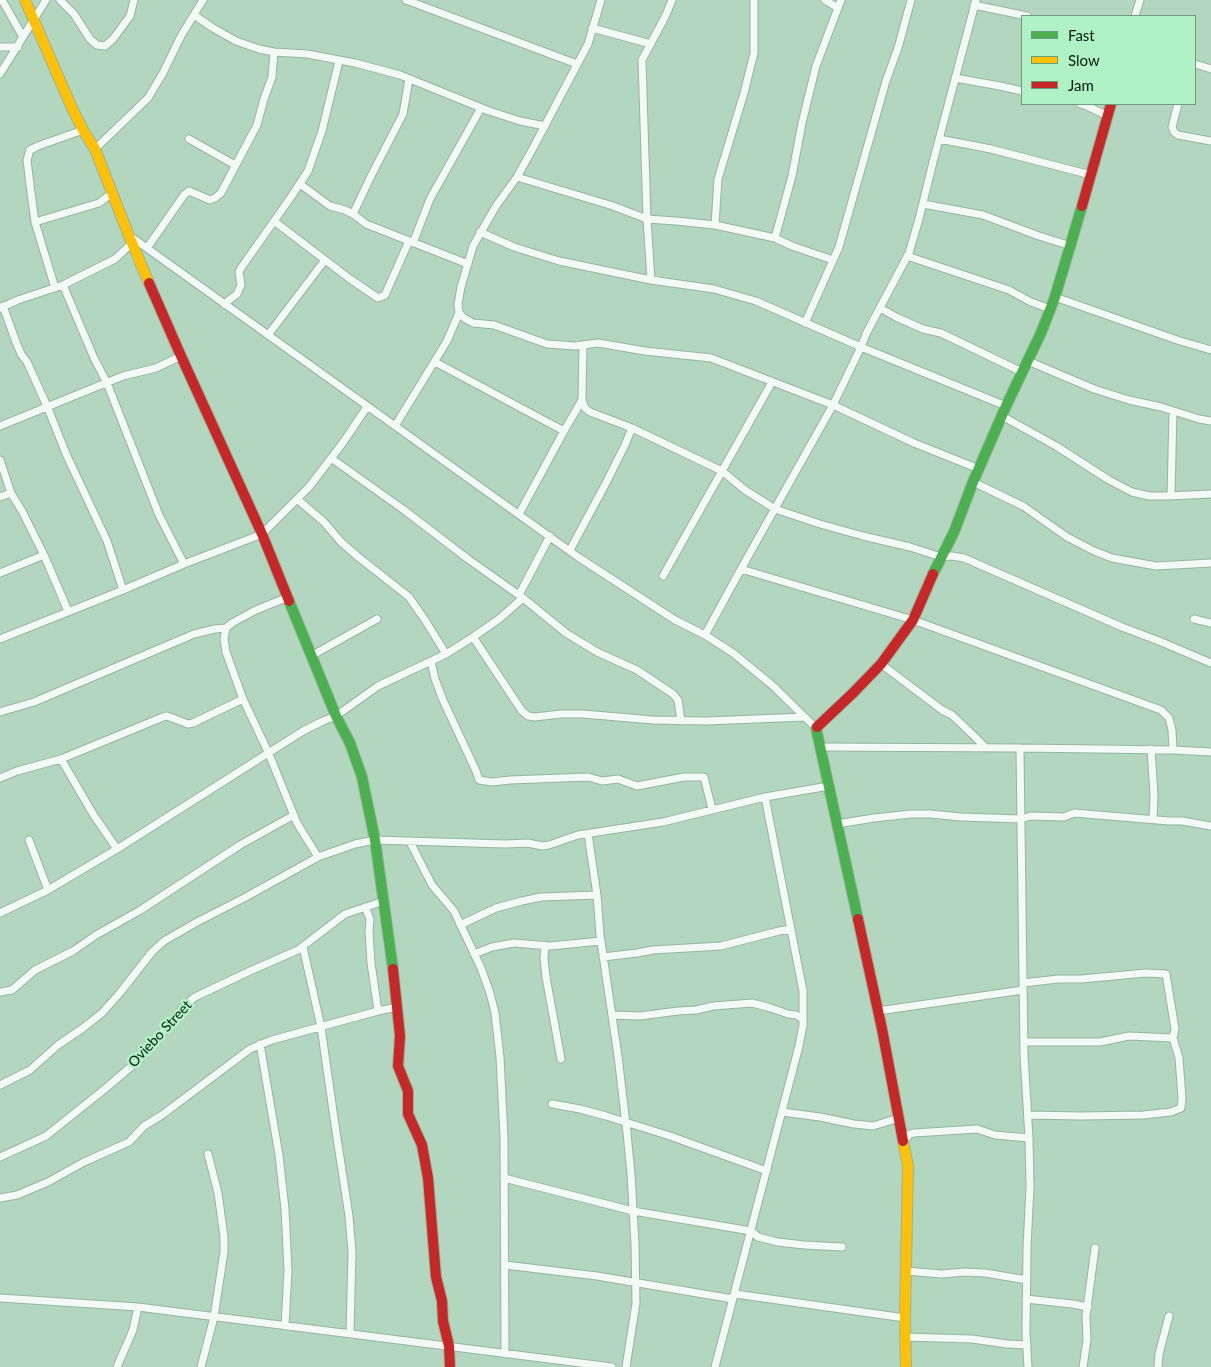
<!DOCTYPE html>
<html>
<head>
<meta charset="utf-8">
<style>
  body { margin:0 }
  #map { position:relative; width:1211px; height:1367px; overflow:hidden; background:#b2d6be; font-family:Lato,sans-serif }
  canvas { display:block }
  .legend { position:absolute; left:1021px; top:15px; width:175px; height:90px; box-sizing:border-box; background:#b0f2c6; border:1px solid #6b9c7c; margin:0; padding:6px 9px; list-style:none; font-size:15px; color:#031c0d }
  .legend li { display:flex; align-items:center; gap:10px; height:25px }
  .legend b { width:25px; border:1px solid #6b9c7c }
</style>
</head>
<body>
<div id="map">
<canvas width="1211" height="1367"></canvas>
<ul class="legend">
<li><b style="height:6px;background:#4caf50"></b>Fast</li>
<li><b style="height:6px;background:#ffc107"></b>Slow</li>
<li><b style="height:6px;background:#c62828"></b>Jam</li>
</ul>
</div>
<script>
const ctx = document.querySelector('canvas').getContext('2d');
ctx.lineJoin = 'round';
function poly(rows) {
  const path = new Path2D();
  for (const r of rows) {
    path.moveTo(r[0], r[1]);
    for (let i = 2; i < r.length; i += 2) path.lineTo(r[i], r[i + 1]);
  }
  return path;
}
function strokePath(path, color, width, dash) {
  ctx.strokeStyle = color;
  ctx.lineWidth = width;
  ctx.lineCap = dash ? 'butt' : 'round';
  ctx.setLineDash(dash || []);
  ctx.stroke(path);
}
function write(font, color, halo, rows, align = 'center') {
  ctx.font = font + ' Lato,sans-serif';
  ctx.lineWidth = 5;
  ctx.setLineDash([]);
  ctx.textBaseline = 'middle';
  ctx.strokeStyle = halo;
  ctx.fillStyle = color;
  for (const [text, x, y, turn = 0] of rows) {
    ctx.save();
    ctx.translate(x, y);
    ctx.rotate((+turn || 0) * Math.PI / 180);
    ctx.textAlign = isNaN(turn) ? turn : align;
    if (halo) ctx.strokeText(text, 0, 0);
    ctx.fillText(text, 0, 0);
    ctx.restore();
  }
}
const street = poly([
  [2,0,23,37],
  [60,0,74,14,90,39,97,45,105,46,113,39,130,16,134,0],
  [406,0,577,64],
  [825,0,838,8],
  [974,5,1027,16],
  [194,15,213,28,236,41,259,49,274,52,307,54,355,63,400,75,489,111,520,121,545,126],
  [1135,16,1140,0],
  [592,28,651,44],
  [0,47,18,47],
  [1195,64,1211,69],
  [0,74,46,0],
  [955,78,1000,86,1022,91],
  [1080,104,1087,106,1108,116],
  [1178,104,1172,127,1174,132,1178,135,1211,141],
  [189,139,235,165],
  [939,139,991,149,1091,175],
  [95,149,148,98,163,73,181,36,203,0],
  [517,177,613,206,647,219,676,221,715,225,775,238,792,176,802,123,816,66,841,0],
  [300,184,330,206,345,210,353,214,366,224,468,264],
  [923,204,983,215,1039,236,1071,246],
  [353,214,372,174,403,114,409,79],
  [274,221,350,279,378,298,385,295,409,241],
  [35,222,99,203,112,193],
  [715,225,718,179,744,93,754,53,754,0],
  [480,232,514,247,559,261,651,280,714,289,756,301,861,347,1006,406],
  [130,236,578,557,675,620,705,635,733,653,772,685,816,728],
  [775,238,792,246,833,260],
  [413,243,430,199,481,108],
  [147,248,184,195,189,191,210,200,215,198,221,193,257,125,264,99,272,77,274,52],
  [907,256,1009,290,1031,302,1050,309],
  [651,280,647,219,642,60,666,15,672,0],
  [63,285,94,358,107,383,159,515,184,564],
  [55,288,35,222,31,193,27,160,30,150,38,146,83,130],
  [1055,297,1180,341,1211,350],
  [224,304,237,294,241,285,239,272,241,268,291,197,308,171,322,131,339,61],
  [3,306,16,342,21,354,27,362,47,406,67,456,107,541,123,590],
  [0,308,18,300,63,285,115,259,132,243],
  [880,308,896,317,923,329,941,333,1022,372],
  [459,313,464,318,473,323,494,325,547,344,575,346,598,343,645,351,711,358,833,405,914,443,979,469],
  [805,323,839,247,886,81,898,48,911,0],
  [268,335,325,260],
  [583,345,582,400,585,408,590,412,632,428,722,471,745,490,775,509,820,524,863,536,910,547,941,557,952,556,964,558,1122,627,1159,641,1211,663],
  [1028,361,1094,389,1129,400,1161,407,1199,419,1211,421],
  [435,362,564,431],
  [1002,416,1056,446,1109,480,1132,492,1149,496,1168,496,1211,494],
  [0,426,123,376,156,368,181,356],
  [395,426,447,341,459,313,458,304,461,287,473,246,496,206,517,177,532,150,588,44,601,0],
  [331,458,404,510,468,559,523,598,499,619,473,637],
  [0,460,11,493,22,511,44,555,68,611],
  [973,482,1023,506,1067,537,1094,551,1112,558,1156,566,1211,563],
  [1171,496,1173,411],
  [0,497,11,493],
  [297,499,324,522,341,542,357,556,409,597,425,620,446,654],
  [519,514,564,431,582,400],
  [570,550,606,483,625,445,632,428],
  [741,569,913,620,1161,710,1169,718,1172,730,1173,750],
  [0,573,44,555],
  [663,576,772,382],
  [519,595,550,536],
  [288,597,256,610,232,623,226,628,224,639,226,652,243,699,269,754,297,823,318,857],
  [523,598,566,633,597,652,637,670,673,694,678,700,681,721],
  [1194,619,1211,623],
  [705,635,741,569,833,405,861,347,867,332,909,253,919,219,933,162,976,0],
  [0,639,123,590,184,564,262,534,309,487,342,444,367,407],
  [311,656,377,619],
  [431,661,435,679,443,700,476,771,479,780,492,782,510,780,588,777,602,781,618,779,637,786,684,777,704,777,712,809],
  [881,664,942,710,952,715,973,735,985,747],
  [0,712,34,702,194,634,215,629,226,628],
  [820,747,1020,748,1173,750,1211,752],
  [1020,748,1024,1055,1029,1138,1030,1187,1027,1247,1026,1333,1028,1367],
  [1151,749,1154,795,1153,820],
  [61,759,93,814,117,849],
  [0,778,17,771,61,759,163,717,167,716,188,724,193,723,243,699],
  [837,824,874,818,911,814,930,814,961,817,1021,819,1031,816,1064,817,1074,813,1169,821,1182,821,1211,826],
  [588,834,597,895,600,935,618,1056,627,1133,631,1174,635,1244,636,1303,626,1367],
  [29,840,48,890],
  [410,842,432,885,454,911,481,968,490,993,495,1013,500,1057,504,1137,505,1354],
  [365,907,370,919,369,931,371,963,378,1011],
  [0,913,48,890,117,849,303,731,323,721,336,716,378,686,446,654,473,637,522,711,528,716,535,717,561,714,583,714,653,720,707,721,804,717],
  [460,925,496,908,522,901,541,897,597,895],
  [545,946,544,958,546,977,561,1059],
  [303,947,321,1027,335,1125,349,1216,352,1252,350,1334],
  [474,954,492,947,514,943,550,946,601,941],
  [603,957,637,953,653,950,721,946,779,931,791,929],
  [1023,983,1058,979,1081,979,1146,973,1166,974,1175,1029,1173,1038],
  [0,992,12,990,35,970,73,951,96,935,139,911,240,845,294,815],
  [878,1011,1023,990],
  [612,1015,640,1016,678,1011,696,1010,713,1006,752,1003,771,1008,788,1014,796,1015,803,1019],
  [1024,1042,1100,1042,1129,1036,1173,1038,1179,1058,1182,1098,1181,1108,1171,1112,1143,1115,1081,1116,1028,1115],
  [260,1044,279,1155,285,1209,288,1270,285,1326],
  [0,1085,30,1070,58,1045,83,1028,102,1013,119,994,152,952,164,941,197,922,244,898,318,857,355,844,375,840,505,844,528,843,542,846,549,845,578,835,663,822,765,797,829,786],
  [552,1104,580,1109,606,1116,670,1136,767,1171],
  [782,1112,820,1117,854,1124,873,1126,899,1118],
  [903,1142,910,1134,914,1133,977,1129,995,1135,1029,1138],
  [0,1157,46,1136,106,1088,141,1058,186,1004,195,997,250,971,298,950,345,914,384,901],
  [504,1178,633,1211,751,1231,758,1237,778,1242,804,1245,842,1247],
  [0,1198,17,1195,48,1182,84,1162,129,1142,144,1126,162,1115,250,1049,272,1040,378,1011,397,1007],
  [505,1265,597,1276,733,1299],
  [905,1271,942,1274,965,1272,985,1273,1027,1280],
  [735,1294,905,1318],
  [0,1298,138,1307,612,1367],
  [1026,1299,1072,1304,1088,1307],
  [905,1337,972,1339,1007,1344,1027,1345],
  [117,1367,133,1330,138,1307],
  [201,1367,214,1317,224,1252,224,1237,218,1193,208,1154],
  [715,1367,799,1046,803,1025,803,991,765,797],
  [1083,1367,1087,1340,1086,1316,1095,1248],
  [1158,1367,1159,1354,1169,1316]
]);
const fast = poly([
  [933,574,954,532,973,482,1006,406,1041,333,1055,297,1082,206],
  [289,601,336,716,350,743,362,777,375,840,393,969],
  [817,727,816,728,858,919]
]);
const slow = poly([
  [25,0,72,108,83,130,95,149,129,236,149,283],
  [903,1141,908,1166,905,1318,906,1367]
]);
const jam = poly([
  [1082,206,1111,104],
  [149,283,181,356,262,534,289,601],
  [817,727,853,693,881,664,913,620,933,574],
  [858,919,882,1029,903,1141],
  [393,969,400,1036,398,1066,408,1091,408,1114,422,1145,428,1178,436,1277,442,1301,443,1321,449,1346,450,1367]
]);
strokePath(street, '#97b4a1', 9);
strokePath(fast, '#97b4a1', 12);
strokePath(slow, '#97b4a1', 12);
strokePath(jam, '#97b4a1', 12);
strokePath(street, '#f3f9f5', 7);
strokePath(fast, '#4caf50', 10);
strokePath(slow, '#ffc107', 10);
strokePath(jam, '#c62828', 10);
write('14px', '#031c0d', '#b0f2c6', [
  ["Oviebo Street",160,1034,-47]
]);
</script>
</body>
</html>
